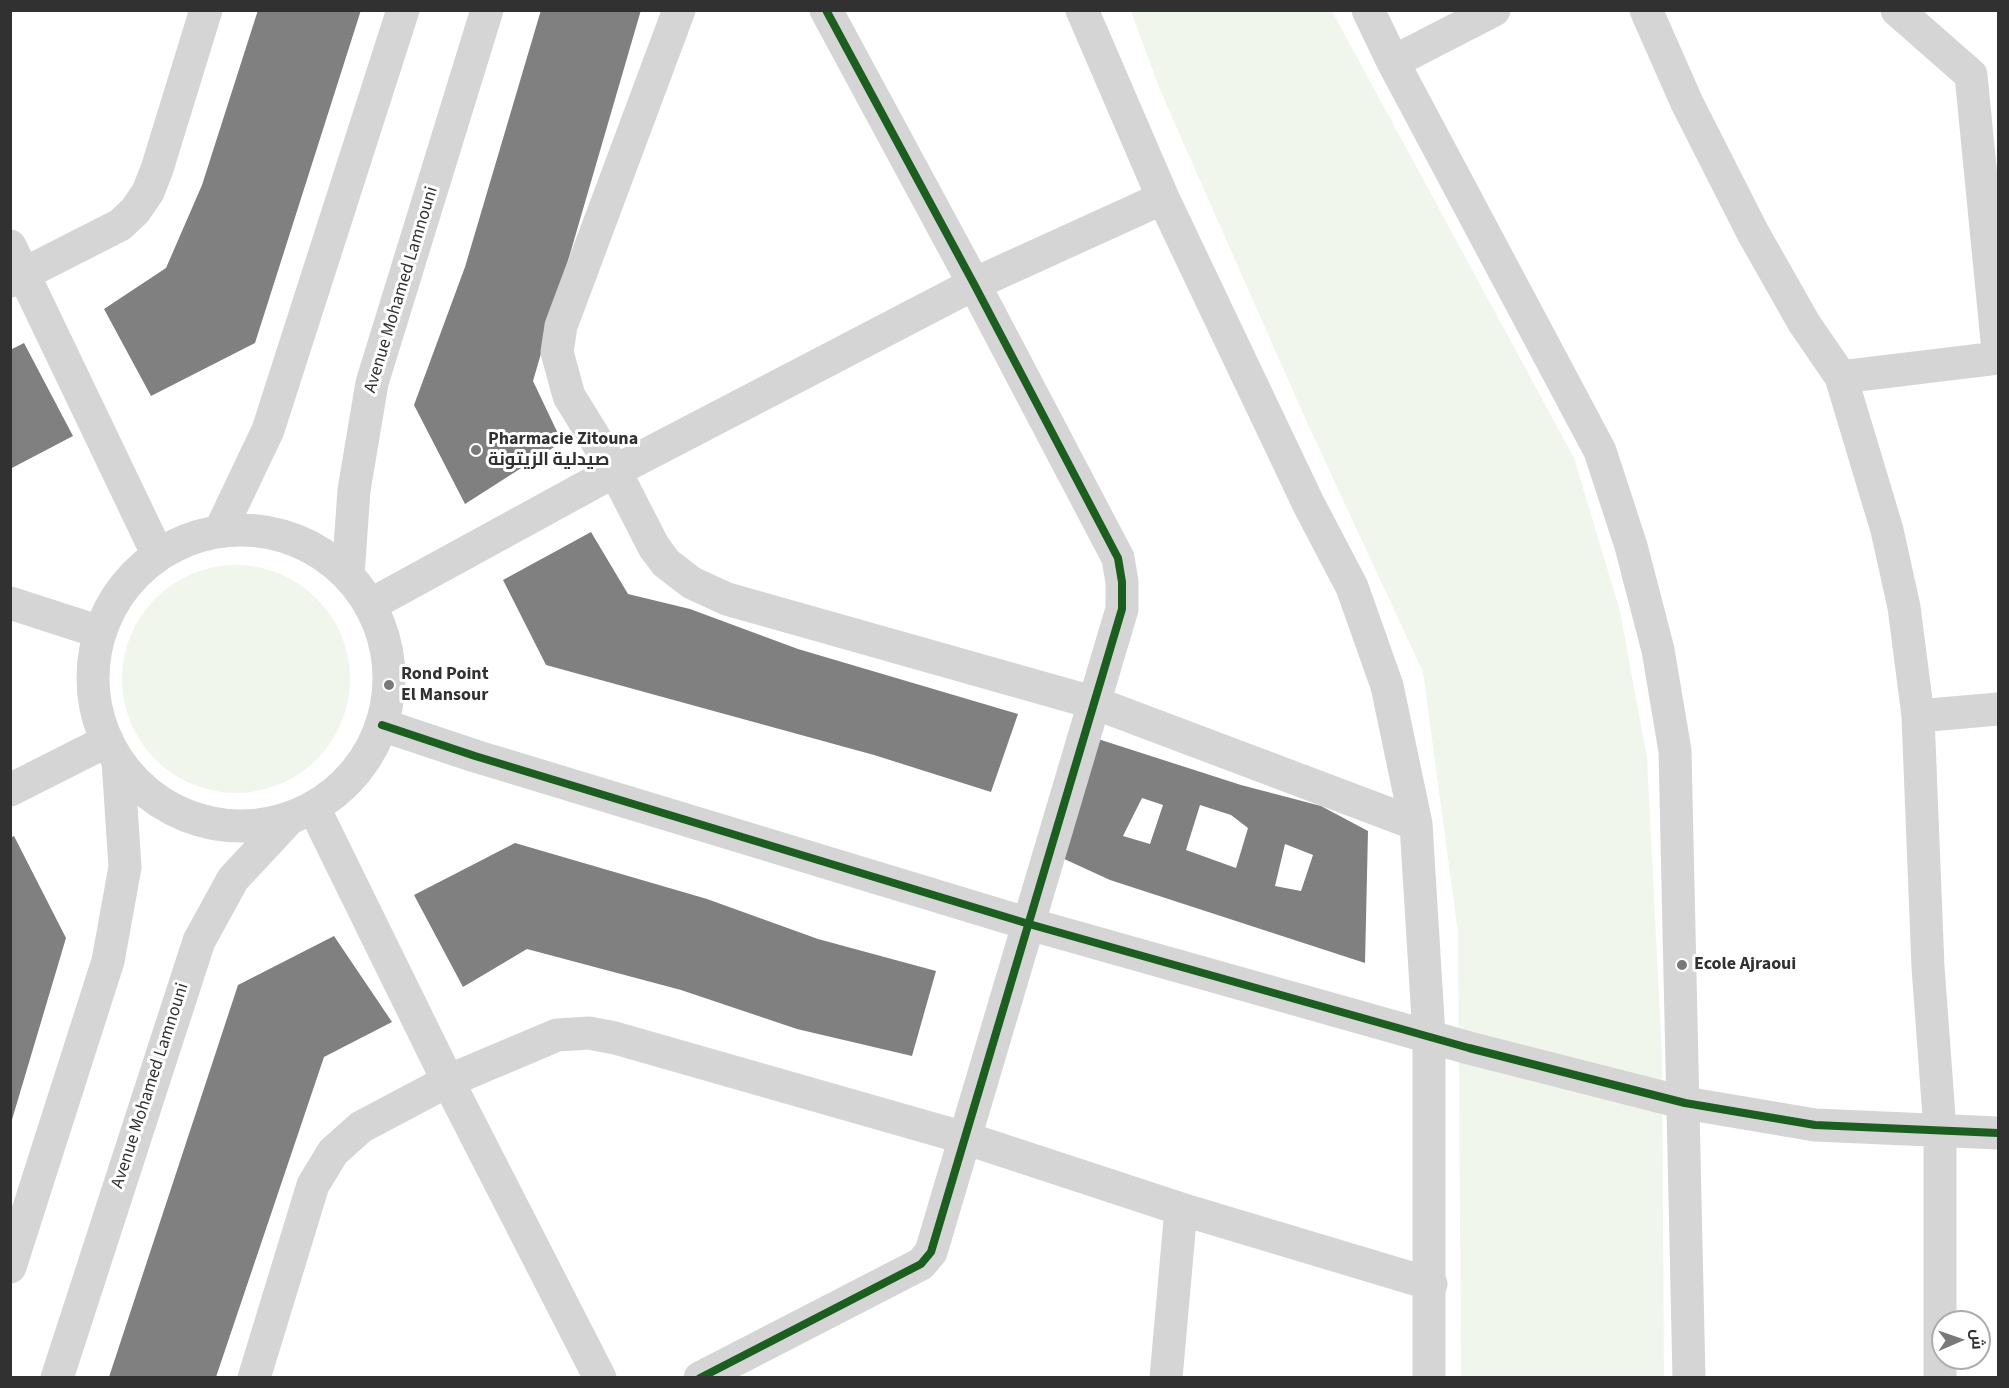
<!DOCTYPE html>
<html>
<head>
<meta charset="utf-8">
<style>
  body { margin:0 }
  #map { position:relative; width:2009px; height:1388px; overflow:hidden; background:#fff; font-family:"Source Sans 3",Cairo,sans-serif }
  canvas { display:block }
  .frame { position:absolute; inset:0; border:12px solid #313131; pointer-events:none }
  .north { position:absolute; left:1931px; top:1310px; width:60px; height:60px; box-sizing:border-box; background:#fff; border:2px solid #adadad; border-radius:50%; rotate:88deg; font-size:16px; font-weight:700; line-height:24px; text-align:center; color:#313131 }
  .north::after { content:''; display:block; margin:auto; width:21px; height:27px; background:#797979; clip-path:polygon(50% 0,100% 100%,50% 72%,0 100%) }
</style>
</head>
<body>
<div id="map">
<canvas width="2009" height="1388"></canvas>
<div class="frame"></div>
<div class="north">ش</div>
</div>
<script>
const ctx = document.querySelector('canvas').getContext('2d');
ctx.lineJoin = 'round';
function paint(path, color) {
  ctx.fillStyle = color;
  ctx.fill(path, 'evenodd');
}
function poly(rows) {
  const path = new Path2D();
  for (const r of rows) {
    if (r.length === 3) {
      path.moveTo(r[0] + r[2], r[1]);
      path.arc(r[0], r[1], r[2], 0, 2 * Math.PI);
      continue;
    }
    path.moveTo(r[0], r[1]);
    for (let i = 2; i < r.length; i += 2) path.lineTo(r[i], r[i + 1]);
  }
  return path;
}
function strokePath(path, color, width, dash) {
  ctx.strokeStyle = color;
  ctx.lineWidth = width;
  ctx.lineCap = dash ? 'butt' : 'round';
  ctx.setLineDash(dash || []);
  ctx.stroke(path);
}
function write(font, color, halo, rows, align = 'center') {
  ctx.font = font + ' "Source Sans 3",Cairo,sans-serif';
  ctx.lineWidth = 6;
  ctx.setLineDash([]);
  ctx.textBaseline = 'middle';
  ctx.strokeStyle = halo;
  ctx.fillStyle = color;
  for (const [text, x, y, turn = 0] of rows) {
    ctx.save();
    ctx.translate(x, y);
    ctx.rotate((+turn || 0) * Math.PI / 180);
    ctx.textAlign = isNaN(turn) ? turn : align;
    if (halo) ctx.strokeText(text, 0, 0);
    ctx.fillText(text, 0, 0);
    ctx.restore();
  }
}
paint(poly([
  [1131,11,1332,11,1574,458,1620,611,1647,758,1662,1056,1664,1377,1461,1377,1458,933,1423,672,1305,418,1160,90],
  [236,679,114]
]), '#f1f6ed');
paint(poly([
  [258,10,361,10,255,343,151,396,104,309,166,268,202,185],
  [541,10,641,10,533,381,562,442,465,504,414,405,465,267],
  [24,343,73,436,10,469,10,350],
  [591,532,628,594,690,609,798,649,1018,714,991,792,874,755,546,665,503,580],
  [1098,739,1241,785,1321,806,1368,831,1365,963,1110,880,1062,858],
  [1142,798,1163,805,1150,844,1123,836],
  [1200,805,1231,815,1248,828,1236,868,1186,850],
  [1285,844,1313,855,1301,891,1275,886],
  [14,836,66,938,11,1123,10,838],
  [515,843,707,899,818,939,936,971,912,1056,797,1029,681,990,527,949,463,987,414,895],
  [334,936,392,1022,324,1057,216,1377,109,1377,238,985]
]), '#808080');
strokePath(poly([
  [679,10,561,326,557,352,569,396,615,471,654,547,666,563,692,583,727,599,1095,703,1416,824],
  [1082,10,1163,198,1309,505,1352,587,1387,686,1416,824,1429,1036,1429,1378],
  [1368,10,1393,62,1600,451,1631,546,1658,650,1675,751,1689,1378],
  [1646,10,1687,103,1753,233,1804,323,1841,377,1887,530,1904,607,1918,716,1928,967,1940,1130,1940,1378],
  [1897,10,1971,75,1998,351],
  [1393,62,1494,10],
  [10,246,158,555],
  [10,281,120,225,135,211,148,192,157,169,206,10],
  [1841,377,1998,358],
  [10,603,100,632],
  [370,605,615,471,974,284,1163,198],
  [1918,716,1998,709],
  [382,725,475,756,1029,924,1469,1048,1685,1103,1815,1125,1998,1133],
  [10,790,107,741],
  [314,808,448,1081,600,1378],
  [254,1378,313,1185,333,1152,361,1127,448,1081,557,1035,589,1033,615,1038,965,1138,1181,1209,1431,1284],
  [700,1378,921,1264,931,1252,1122,609,1122,582,1118,558,974,284,826,10],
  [1166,1378,1181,1209]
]), '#d5d5d5', 33);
strokePath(poly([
  [241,678,148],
  [220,531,268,430,403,10],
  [348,575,354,490,372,383,487,10],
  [10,1267,108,961,125,867,118,761],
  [57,1378,199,941,233,879,289,819]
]), '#d5d5d5', 33);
strokePath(poly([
  [382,725,475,756,1029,924,1469,1048,1685,1103,1815,1125,1998,1133],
  [700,1378,921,1264,931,1252,1122,609,1122,582,1118,558,974,284,826,10]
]), '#1b5e20', 8);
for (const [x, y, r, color] of [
  [476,450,6,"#797979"],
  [389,685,6,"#797979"],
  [1682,965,6,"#797979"]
]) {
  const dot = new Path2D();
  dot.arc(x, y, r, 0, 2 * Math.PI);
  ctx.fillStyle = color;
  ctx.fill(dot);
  strokePath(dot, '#fff', 2);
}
write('18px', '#313131', '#fff', [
  ["Avenue Mohamed Lamnouni",402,290,-73],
  ["Avenue Mohamed Lamnouni",151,1086,-72]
]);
write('bold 18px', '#313131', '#fff', [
  ["Pharmacie Zitouna",488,440],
  ["صيدلية الزيتونة",488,461],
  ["Rond Point",401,675],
  ["El Mansour",401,696],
  ["Ecole Ajraoui",1694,965]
], 'left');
</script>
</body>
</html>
